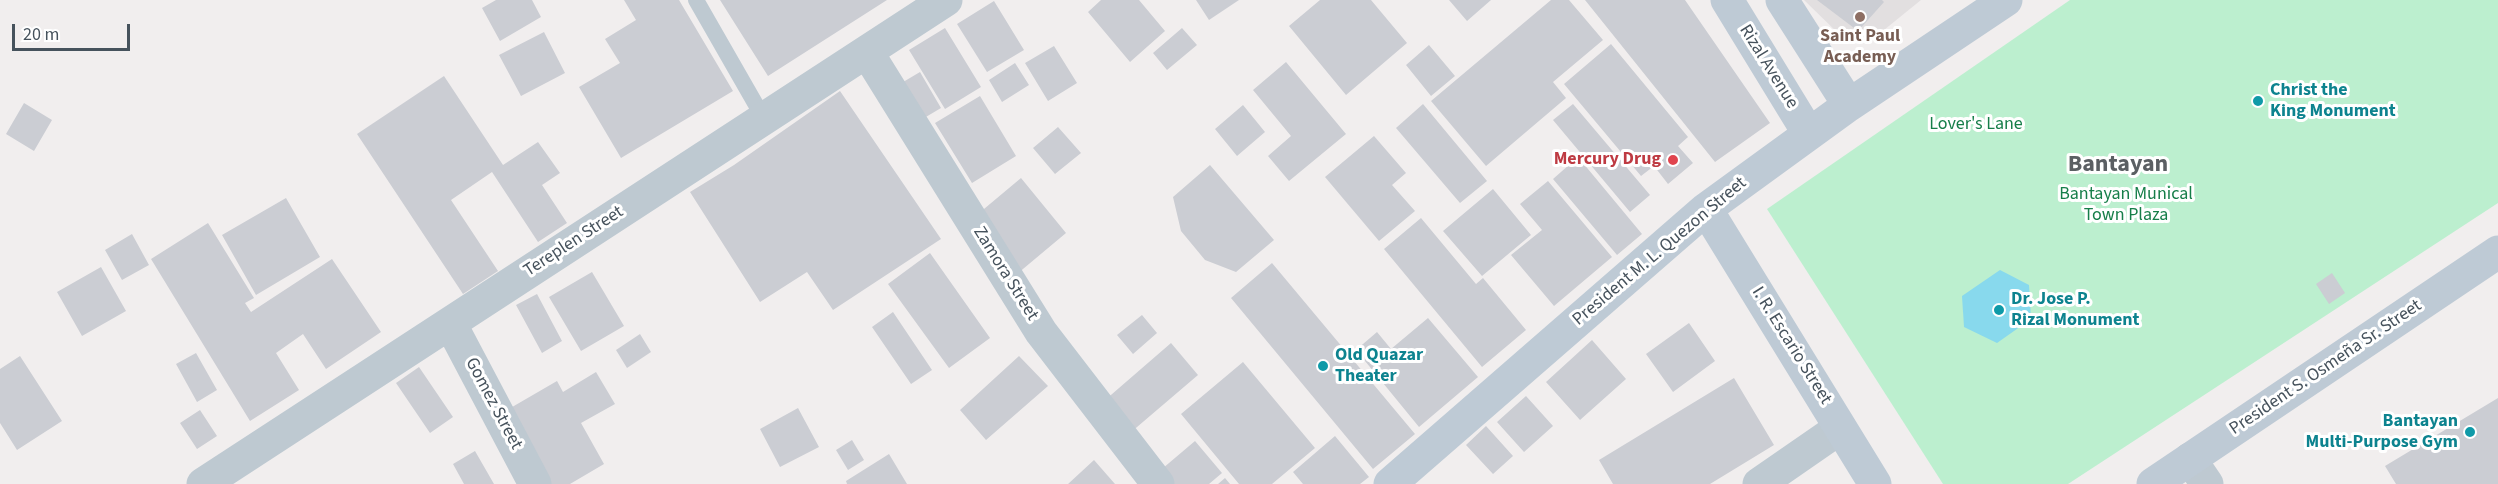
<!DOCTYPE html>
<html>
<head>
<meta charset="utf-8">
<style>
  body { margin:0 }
  #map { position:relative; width:2498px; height:484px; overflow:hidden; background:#f1eeee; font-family:"Source Sans 3",sans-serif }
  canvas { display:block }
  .scale { position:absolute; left:12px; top:24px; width:118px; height:27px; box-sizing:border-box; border:3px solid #46525c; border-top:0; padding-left:8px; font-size:18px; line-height:21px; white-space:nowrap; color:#46525c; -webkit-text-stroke:4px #fff; paint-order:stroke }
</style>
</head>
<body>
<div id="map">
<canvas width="2498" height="484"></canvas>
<div class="scale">20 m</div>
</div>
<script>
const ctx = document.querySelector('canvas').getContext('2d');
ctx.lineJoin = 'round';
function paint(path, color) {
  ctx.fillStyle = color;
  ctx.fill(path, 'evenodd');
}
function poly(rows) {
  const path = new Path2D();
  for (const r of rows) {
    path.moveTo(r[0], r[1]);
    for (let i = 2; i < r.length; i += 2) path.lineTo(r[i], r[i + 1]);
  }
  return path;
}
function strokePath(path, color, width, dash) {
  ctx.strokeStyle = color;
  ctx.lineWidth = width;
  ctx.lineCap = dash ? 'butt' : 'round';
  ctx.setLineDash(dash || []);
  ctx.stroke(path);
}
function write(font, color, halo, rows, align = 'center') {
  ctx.font = font + ' "Source Sans 3",sans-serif';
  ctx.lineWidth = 6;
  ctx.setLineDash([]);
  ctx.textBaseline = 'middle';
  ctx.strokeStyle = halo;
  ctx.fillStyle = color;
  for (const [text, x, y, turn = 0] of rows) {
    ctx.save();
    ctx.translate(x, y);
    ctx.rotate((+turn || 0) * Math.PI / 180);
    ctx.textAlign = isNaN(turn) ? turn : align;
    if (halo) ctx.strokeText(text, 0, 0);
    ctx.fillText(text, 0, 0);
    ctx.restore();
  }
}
paint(poly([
  [1804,0,1921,0,1884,30,1845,40]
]), '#e2dfe0');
paint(poly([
  [2070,0,2498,0,2498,203,2068,484,1943,484,1767,209]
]), '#bcefcf');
paint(poly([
  [2000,270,2029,285,2031,319,1997,343,1964,327,1962,296]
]), '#88d9ed');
paint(poly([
  [496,0,532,0,541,17,500,41,482,8],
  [624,0,679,0,733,91,621,158,579,87,620,63,605,39,636,20],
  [720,0,887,0,768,76],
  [1101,0,1139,0,1165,31,1130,62,1088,12],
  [1196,0,1239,0,1209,20],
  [1320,0,1371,0,1407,43,1346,95,1289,26],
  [1449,0,1491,0,1467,21],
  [1551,0,1569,0,1603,40,1553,82,1566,98,1486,166,1431,101],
  [1585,0,1685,0,1770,123,1715,162],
  [1817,0,1882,0,1884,2,1858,31],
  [994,1,1024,50,987,72,957,24],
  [945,28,981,87,945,109,909,50],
  [1182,28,1197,45,1167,70,1153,53],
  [544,32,565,73,521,96,499,55],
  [1611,44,1688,137,1678,146,1693,163,1668,184,1654,166,1641,176,1564,84],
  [1429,45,1455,76,1431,96,1406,65],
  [1054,46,1077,83,1048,101,1025,63],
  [1286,62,1346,134,1289,181,1268,156,1291,136,1253,90],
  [1015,63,1029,85,1002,102,989,80],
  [920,72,941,108,909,127,888,91],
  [444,76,503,165,538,142,560,173,542,185,567,223,538,242,492,172,451,200,498,271,463,294,357,134],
  [840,91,941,239,833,310,807,272,760,302,690,192,734,165],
  [980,96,1016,156,972,183,935,123],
  [24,103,52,120,34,151,6,134],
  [1423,104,1487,181,1460,203,1396,128],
  [1573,104,1650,195,1630,212,1553,120],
  [1243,105,1265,132,1237,156,1215,129],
  [1058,127,1081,153,1055,174,1033,148],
  [1374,136,1406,173,1392,185,1415,211,1379,241,1325,177],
  [1578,157,1642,234,1617,255,1553,179],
  [1210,165,1274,240,1236,272,1205,260,1181,231,1173,197],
  [1021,178,1066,233,1017,274,972,219],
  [1548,181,1612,257,1554,306,1511,255,1542,230,1520,204],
  [1493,189,1531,235,1482,276,1443,231],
  [286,198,320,257,256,295,222,235],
  [1421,218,1476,284,1483,278,1526,330,1482,367,1384,249],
  [208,223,254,298,245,303,251,312,332,259,381,332,326,369,303,334,276,353,299,390,250,421,151,259],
  [132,234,149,265,122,280,105,250],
  [930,253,990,338,949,368,888,284],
  [1272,263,1415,434,1373,469,1231,298],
  [101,267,126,311,82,336,57,292],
  [592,272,624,326,581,351,549,297],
  [2332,273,2345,293,2329,304,2316,284],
  [537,294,562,341,542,353,516,305],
  [893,312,932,370,911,384,872,327],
  [1142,315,1157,333,1133,354,1117,335],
  [1428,318,1478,377,1419,427,1356,350,1377,332,1391,349],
  [1689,323,1715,361,1673,392,1646,354],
  [640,334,651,352,627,368,616,350],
  [1592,340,1626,379,1580,420,1546,382],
  [1171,343,1198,375,1130,433,1104,401],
  [196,353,217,390,197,402,176,364],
  [20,356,62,421,17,450,0,423,0,369],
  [1019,356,1048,386,986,440,960,410],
  [1243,362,1315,448,1272,484,1239,484,1181,414],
  [419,367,453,417,430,433,396,383],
  [596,372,615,404,581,423,604,464,570,484,550,484,507,410,557,381,563,392],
  [1734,378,1774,445,1710,484,1613,484,1599,460],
  [1526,396,1553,426,1524,452,1497,422],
  [2498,398,2498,484,2396,484,2385,466],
  [798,408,819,447,780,467,760,429],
  [200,410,217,436,197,449,180,423],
  [1486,426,1513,456,1493,474,1466,445],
  [1335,436,1369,477,1360,484,1303,484,1293,472],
  [852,440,864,460,848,470,836,450],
  [1195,441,1222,473,1209,484,1165,484,1156,474],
  [475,451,494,484,464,484,453,464],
  [889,454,907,484,847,484,846,481],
  [1094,460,1115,484,1068,484],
  [1225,478,1230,484,1218,484]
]), '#cbcdd3');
strokePath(poly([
  [696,0,763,117]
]), '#bec9d1', 16);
strokePath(poly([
  [867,52,1041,332,1158,484],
  [450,323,535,484],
  [2190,459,2207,484],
  [203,484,946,0],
  [1759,484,1840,428]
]), '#bec9d1', 33);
strokePath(poly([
  [1727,0,1809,134],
  [1782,0,1849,105],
  [1706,209,1875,484],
  [1390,484,1706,209,1849,105,2006,0],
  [2153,484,2498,252]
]), '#becad5', 33);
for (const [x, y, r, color] of [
  [1860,17,6,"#8d6e63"],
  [2258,101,6,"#0f9aa8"],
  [1673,160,6,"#e0444e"],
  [1999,310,6,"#0f9aa8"],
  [1323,366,6,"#0f9aa8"],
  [2470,432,6,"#0f9aa8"]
]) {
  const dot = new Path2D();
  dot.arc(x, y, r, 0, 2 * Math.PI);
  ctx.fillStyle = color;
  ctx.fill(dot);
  strokePath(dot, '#fff', 2);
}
write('bold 18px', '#785e54', '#fff', [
  ["Saint Paul",1860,37],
  ["Academy",1860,58]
]);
write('18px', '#46525c', '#fff', [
  ["Rizal Avenue",1768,67,58],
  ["Tereplen Street",574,242,-33],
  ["President M. L. Quezon Street",1660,252,-40],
  ["Zamora Street",1005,274,58],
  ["I. R. Escario Street",1791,346,58],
  ["President S. Osmeña Sr. Street",2326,368,-34],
  ["Gomez Street",493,404,62]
]);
write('bold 18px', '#0d838f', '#fff', [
  ["Christ the",2270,91],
  ["King Monument",2270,112],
  ["Dr. Jose P.",2011,300],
  ["Rizal Monument",2011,321],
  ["Old Quazar",1335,356],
  ["Theater",1335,377],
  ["Bantayan",2458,422,"right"],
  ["Multi-Purpose Gym",2458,443,"right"]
], 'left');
write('18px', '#167e49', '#fff', [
  ["Lover's Lane",1976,125],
  ["Bantayan Munical",2126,195],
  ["Town Plaza",2126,216]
]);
write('bold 18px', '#be3a42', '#fff', [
  ["Mercury Drug",1661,160]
], 'right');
write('bold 24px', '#5b5f63', '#fff', [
  ["Bantayan",2118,166]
]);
</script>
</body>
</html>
